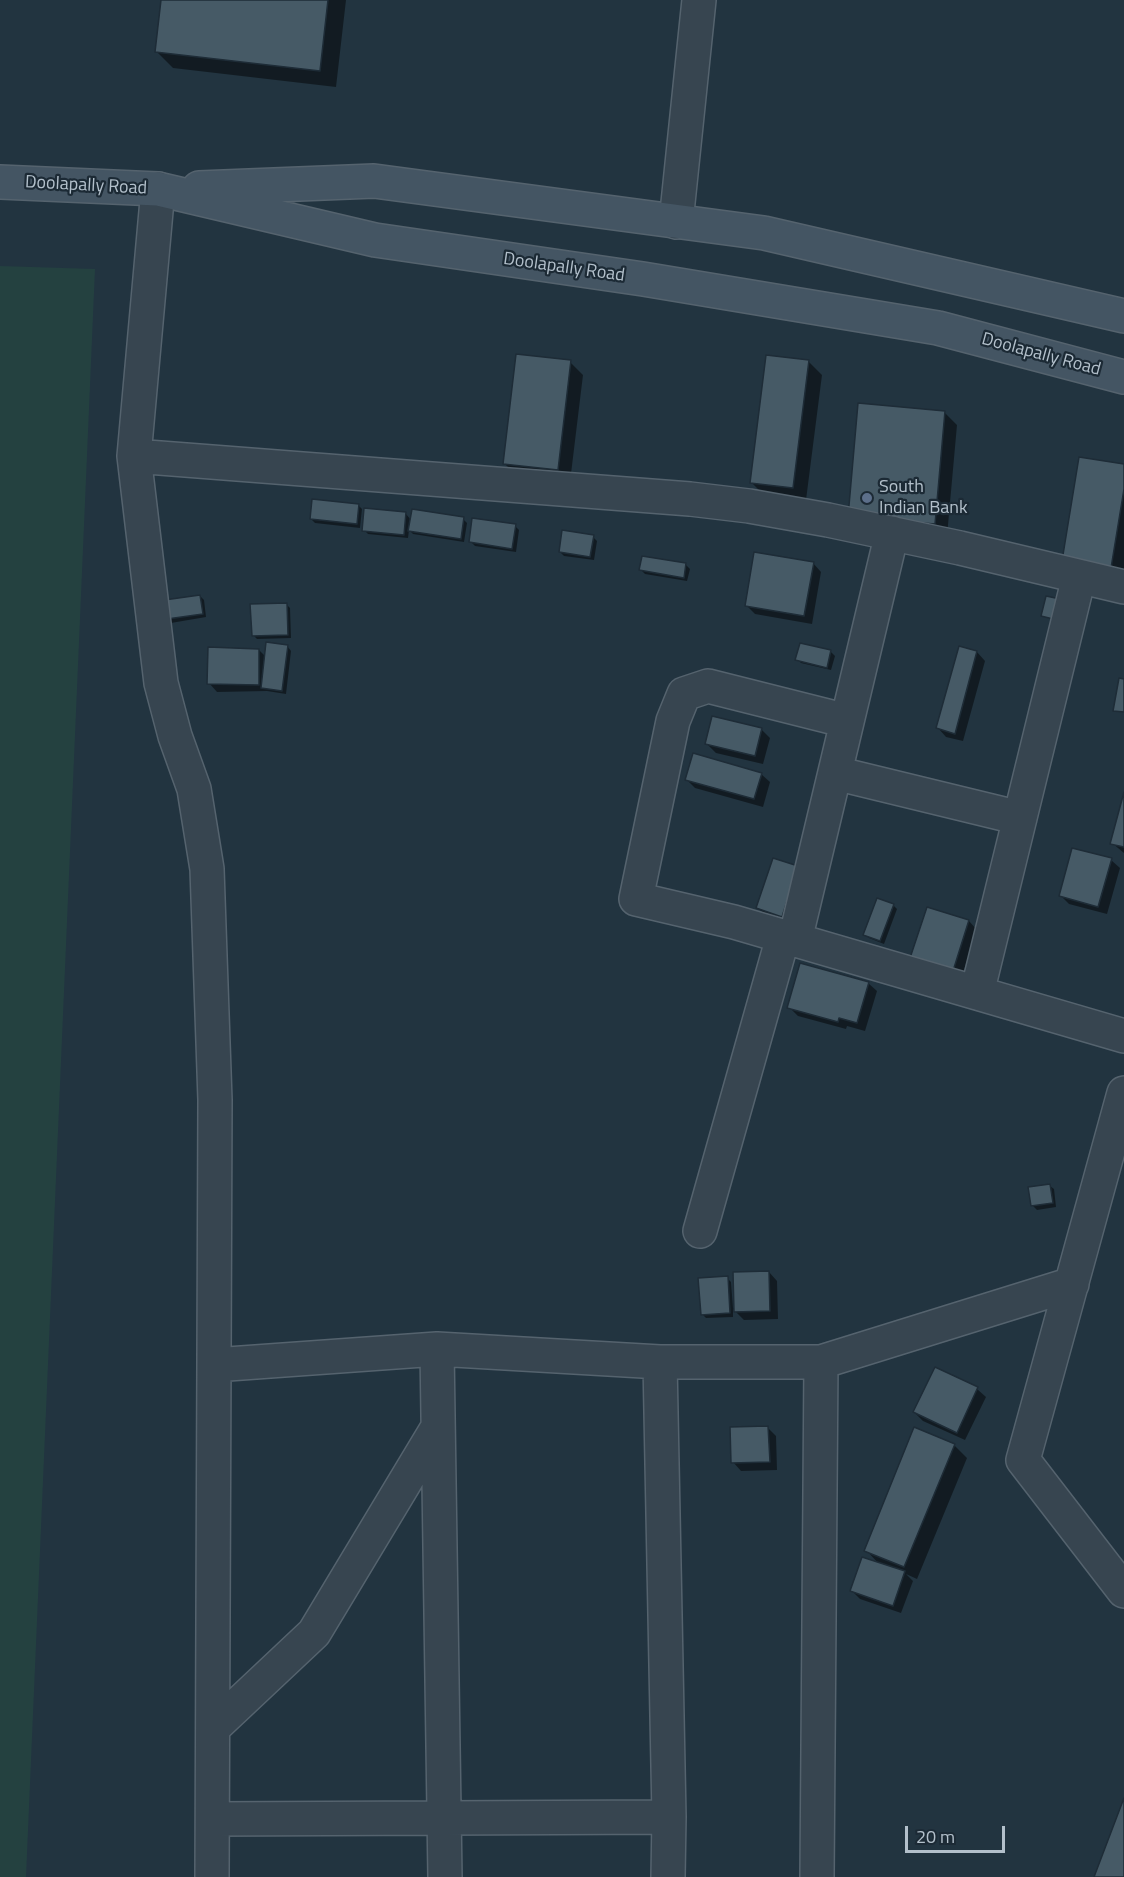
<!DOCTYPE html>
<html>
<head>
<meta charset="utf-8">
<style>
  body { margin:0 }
  #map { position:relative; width:1124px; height:1877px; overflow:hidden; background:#223440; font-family:"Titillium Web",sans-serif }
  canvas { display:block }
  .scale { position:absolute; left:905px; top:1826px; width:100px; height:27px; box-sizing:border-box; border:3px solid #b3c0cb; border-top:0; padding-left:8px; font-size:18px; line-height:21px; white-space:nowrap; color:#b3c0cb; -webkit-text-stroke:4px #1c2a35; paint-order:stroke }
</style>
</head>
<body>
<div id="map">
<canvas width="1124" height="1877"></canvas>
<div class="scale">20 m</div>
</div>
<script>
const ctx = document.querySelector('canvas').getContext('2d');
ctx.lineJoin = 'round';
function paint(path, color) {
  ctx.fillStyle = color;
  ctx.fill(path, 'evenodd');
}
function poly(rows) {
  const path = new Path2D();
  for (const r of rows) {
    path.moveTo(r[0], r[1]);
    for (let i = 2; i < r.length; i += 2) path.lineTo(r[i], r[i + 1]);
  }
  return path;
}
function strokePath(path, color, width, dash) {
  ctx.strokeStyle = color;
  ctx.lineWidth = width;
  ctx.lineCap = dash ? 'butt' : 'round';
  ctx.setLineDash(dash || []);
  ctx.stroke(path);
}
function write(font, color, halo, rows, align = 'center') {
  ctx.font = font + ' "Titillium Web",sans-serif';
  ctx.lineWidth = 4.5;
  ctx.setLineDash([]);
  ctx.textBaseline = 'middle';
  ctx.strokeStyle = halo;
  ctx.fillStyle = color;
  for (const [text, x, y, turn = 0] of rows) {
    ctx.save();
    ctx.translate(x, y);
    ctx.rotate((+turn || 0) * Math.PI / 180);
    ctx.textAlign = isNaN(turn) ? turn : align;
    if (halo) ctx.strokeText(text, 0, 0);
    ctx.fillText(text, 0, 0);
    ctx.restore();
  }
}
paint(poly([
  [0,266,95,269,26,1877,0,1877]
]), '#244140');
paint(poly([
  [163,0,346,0,336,87,173,68,156,51],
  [570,362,583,375,570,482,517,476,504,463],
  [809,362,822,375,806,500,764,495,751,482],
  [944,412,957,425,947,536,863,529],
  [1124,465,1124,578,1075,579],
  [358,505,362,509,360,528,315,523,311,519],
  [406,514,411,520,463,519,467,523,464,542,413,534,409,530,408,538,368,534,364,530],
  [515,526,519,530,516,552,475,546,471,542],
  [593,537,597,541,594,560,564,556,560,552],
  [813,563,821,572,812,624,755,614,747,606],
  [686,565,690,569,687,581,645,574,641,570],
  [200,596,204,600,206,617,165,624,161,620],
  [286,604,290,608,291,638,257,639,253,635],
  [801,644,831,652,835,656,831,670,801,663,797,659],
  [288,647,291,651,286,694,267,691,217,692,209,683,259,650,266,657],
  [977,652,985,661,963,741,946,737,938,728],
  [761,729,770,738,763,764,716,753,707,744],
  [761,774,770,782,763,807,695,788,687,780],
  [1124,797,1124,853,1112,843],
  [1111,860,1120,868,1107,914,1069,904,1061,896],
  [798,867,790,924,767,916,758,908],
  [893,905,897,909,884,944,869,938,865,934],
  [928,909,969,921,977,930,961,979,920,966],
  [868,983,877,991,865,1031,847,1026,846,1029,798,1016,789,1007],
  [1050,1186,1054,1189,1056,1207,1037,1210,1033,1206],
  [769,1272,777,1281,778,1319,744,1320,733,1309,733,1317,706,1318,702,1314,727,1278,731,1282,733,1308,735,1308],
  [935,1369,977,1389,986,1397,965,1440,923,1421,914,1412],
  [768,1428,776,1436,777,1470,741,1471,733,1462],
  [954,1445,967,1458,917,1579,906,1574,913,1581,901,1613,860,1599,852,1591,879,1564,866,1550]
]), '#0007');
const building = poly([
  [161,0,328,0,320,71,155,52,161,0],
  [516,354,571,360,558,470,503,464,516,354],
  [766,355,809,360,793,488,750,483,766,355],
  [858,403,945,411,935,524,848,517,858,403],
  [1079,457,1124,464,1124,489,1110,574,1061,567,1079,457],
  [312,499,359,504,357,524,310,519,312,499],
  [364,508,406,512,404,535,362,531,364,508],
  [412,509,464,517,461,539,408,531,412,509],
  [472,518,516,524,512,549,469,542,472,518],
  [562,530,594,535,590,557,559,552,562,530],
  [754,552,814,562,804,616,745,606,754,552],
  [642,556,686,563,684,578,639,570,642,556],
  [200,595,203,614,160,620,157,601,200,595],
  [1046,596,1065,600,1061,621,1041,616,1046,596],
  [287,603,288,635,252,636,250,604,287,603],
  [266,642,288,645,282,691,261,688,266,642],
  [800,643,831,650,827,668,795,660,800,643],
  [959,646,977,651,955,734,936,728,959,646],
  [208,647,259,649,259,685,207,684,208,647],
  [1119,678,1124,679,1124,712,1113,711,1119,678],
  [712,716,762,728,755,756,705,744,712,716],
  [693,753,762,773,754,799,685,780,693,753],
  [1124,792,1124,847,1110,844,1124,792],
  [1072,848,1112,858,1098,907,1059,896,1072,848],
  [773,858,798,866,782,917,756,908,773,858],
  [877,898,894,904,880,941,863,935,877,898],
  [927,907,969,920,953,971,910,958,927,907],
  [800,963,869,982,857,1023,839,1018,838,1022,787,1008,800,963],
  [1050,1184,1053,1203,1031,1206,1028,1187,1050,1184],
  [769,1271,770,1311,734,1312,733,1272,769,1271],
  [728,1276,730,1313,701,1315,698,1278,728,1276],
  [935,1367,978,1387,957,1433,913,1412,935,1367],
  [768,1426,770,1462,731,1463,730,1427,768,1426],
  [914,1427,955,1444,904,1567,864,1551,914,1427],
  [862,1557,905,1571,893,1606,850,1591,862,1557],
  [1124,1798,1124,1877,1094,1877,1124,1798]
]);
paint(building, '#465a66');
strokePath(building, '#1e2c37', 1.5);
const minor = poly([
  [158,189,134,456,161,683,175,736,194,789,207,869,215,1100,212,1877],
  [676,222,699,0],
  [134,456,690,499,749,506,828,520,960,548,1124,587],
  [847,721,708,686,684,694,673,721,636,899,734,922,1124,1036],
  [835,773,1020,818],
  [795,940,892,533],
  [977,993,1079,577],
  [1124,1093,1023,1460,1124,1591],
  [700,1231,783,937],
  [437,1349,445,1877],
  [660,1362,669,1817,668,1877],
  [214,1365,437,1349,660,1362,821,1362,1072,1284],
  [213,1728,314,1633,438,1427],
  [213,1819,669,1817],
  [817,1877,821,1362]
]);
const secondary = poly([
  [0,182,158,189,375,240,643,279,938,328,1124,377],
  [199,188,374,181,764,233,1124,316]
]);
strokePath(minor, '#55636e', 36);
strokePath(secondary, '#55636e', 36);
strokePath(minor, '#374550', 33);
strokePath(secondary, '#445563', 33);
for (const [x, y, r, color] of [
  [867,498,6,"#5c6f8a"]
]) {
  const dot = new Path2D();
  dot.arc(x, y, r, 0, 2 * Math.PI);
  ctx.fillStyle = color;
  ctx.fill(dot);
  strokePath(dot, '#1c2a35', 2);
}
write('18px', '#b3c0cb', '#1c2a35', [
  ["Doolapally Road",86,186,3],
  ["Doolapally Road",564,268,8],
  ["Doolapally Road",1041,355,15]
]);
write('18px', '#b3c0cb', '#1c2a35', [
  ["South",879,488],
  ["Indian Bank",879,509]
], 'left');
</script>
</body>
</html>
